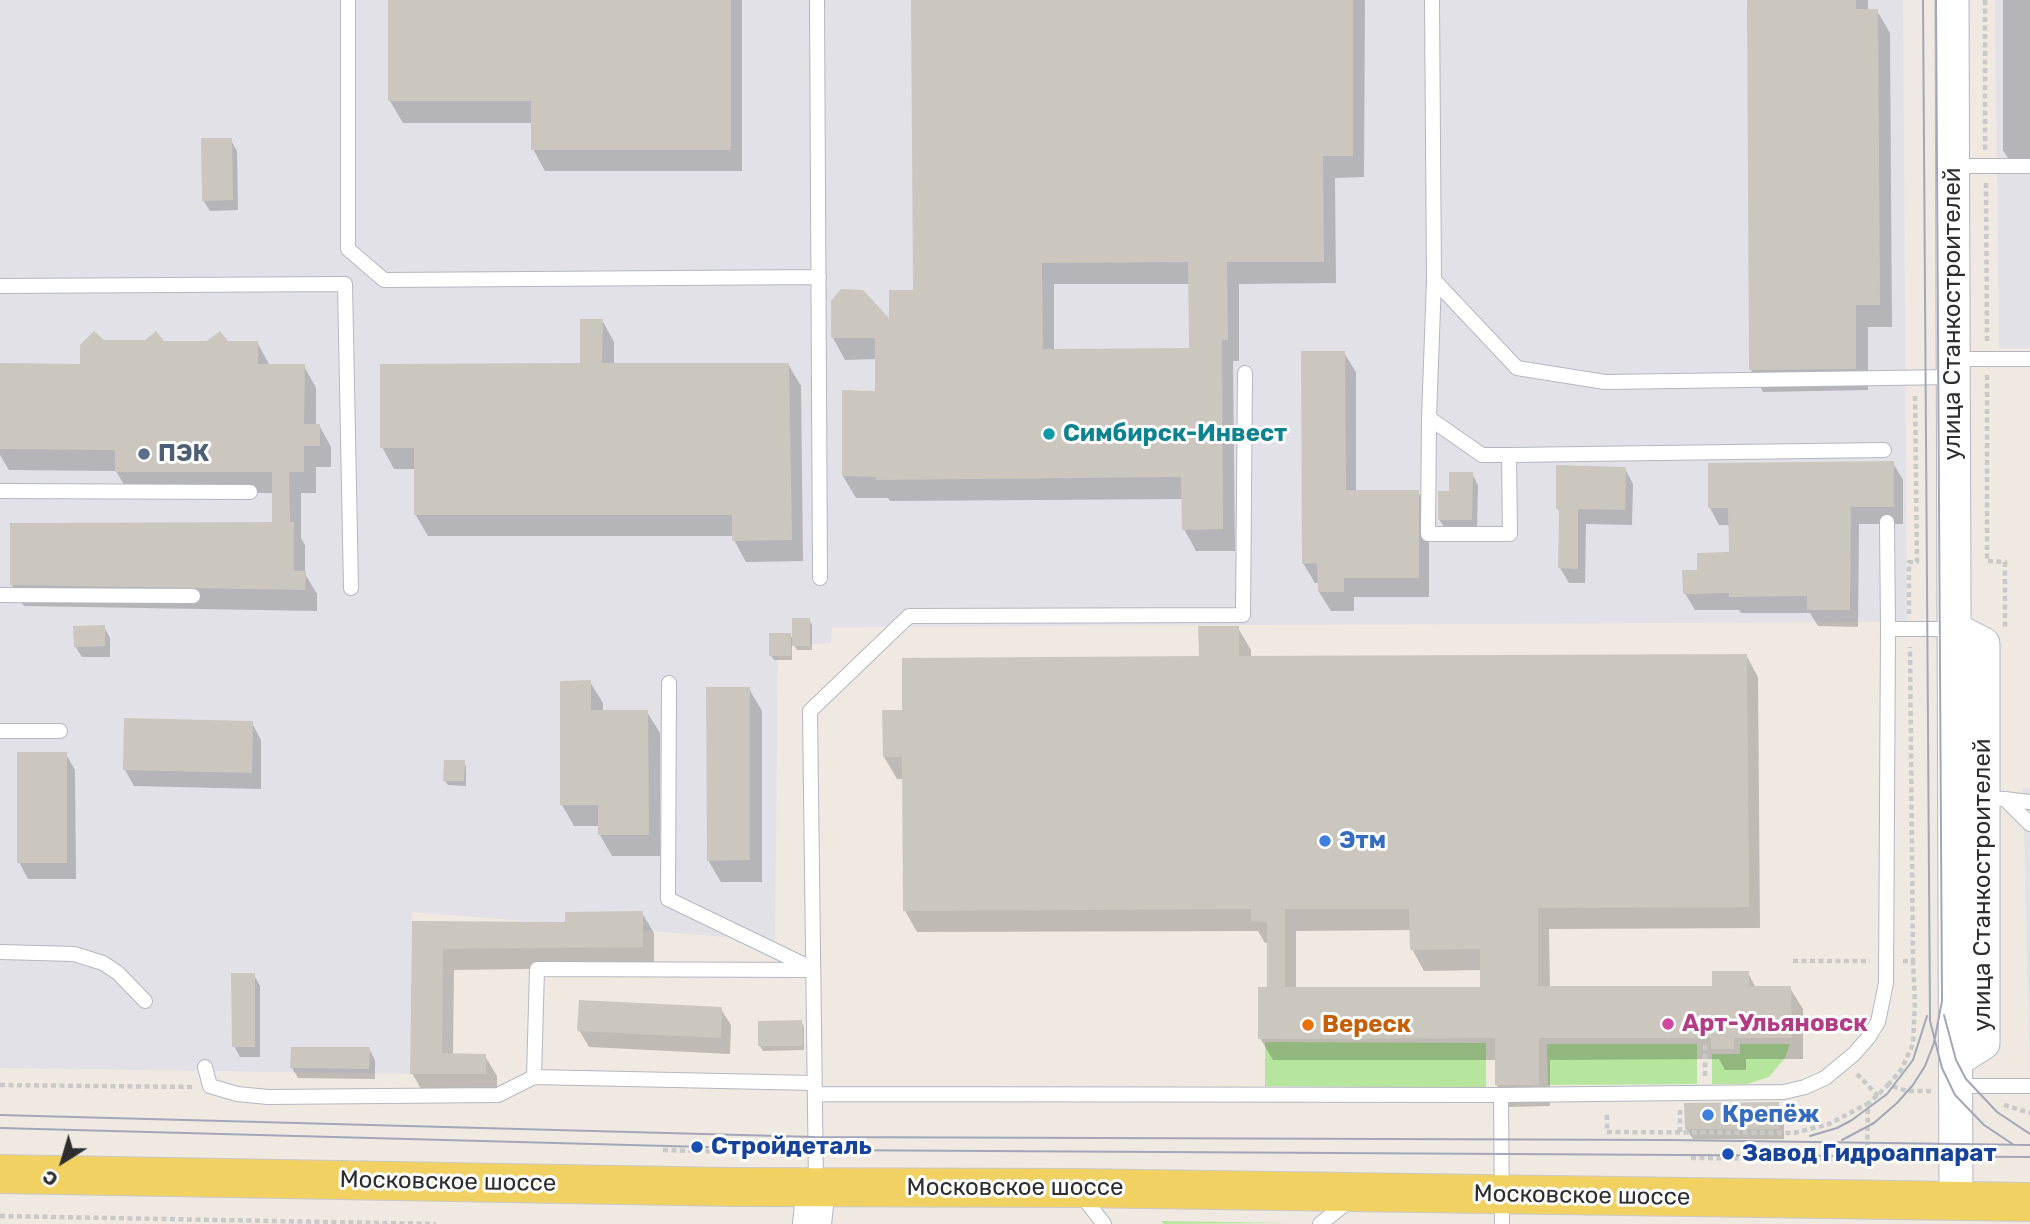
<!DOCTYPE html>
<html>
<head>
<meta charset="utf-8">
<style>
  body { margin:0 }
  #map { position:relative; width:2030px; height:1224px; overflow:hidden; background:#efe9e1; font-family:Rubik,sans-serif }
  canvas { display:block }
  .north { position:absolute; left:28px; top:1126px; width:70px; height:70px; -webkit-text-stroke:5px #fff; paint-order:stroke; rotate:217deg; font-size:19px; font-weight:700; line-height:28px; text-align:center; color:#2e2e2e }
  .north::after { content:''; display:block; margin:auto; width:24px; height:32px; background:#2e2e2e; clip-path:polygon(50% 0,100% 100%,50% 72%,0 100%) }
</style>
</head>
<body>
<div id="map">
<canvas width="2030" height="1224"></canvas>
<div class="north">С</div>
</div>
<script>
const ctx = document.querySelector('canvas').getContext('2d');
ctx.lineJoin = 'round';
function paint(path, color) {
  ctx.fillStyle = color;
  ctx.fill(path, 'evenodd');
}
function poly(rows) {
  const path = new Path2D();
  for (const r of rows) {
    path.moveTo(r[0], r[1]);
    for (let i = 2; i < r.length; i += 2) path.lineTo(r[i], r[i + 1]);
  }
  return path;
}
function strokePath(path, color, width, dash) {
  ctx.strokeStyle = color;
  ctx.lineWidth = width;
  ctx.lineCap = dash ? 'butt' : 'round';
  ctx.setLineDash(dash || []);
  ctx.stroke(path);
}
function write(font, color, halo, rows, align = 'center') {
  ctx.font = font + ' Rubik,sans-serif';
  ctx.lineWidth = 6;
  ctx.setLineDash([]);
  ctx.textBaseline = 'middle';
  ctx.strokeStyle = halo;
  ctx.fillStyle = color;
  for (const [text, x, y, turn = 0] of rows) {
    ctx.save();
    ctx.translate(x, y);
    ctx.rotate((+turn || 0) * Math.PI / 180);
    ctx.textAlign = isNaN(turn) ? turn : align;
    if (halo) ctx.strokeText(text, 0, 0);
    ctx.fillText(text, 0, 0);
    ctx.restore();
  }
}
paint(poly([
  [0,0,1903,0,1907,622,832,627,831,643,778,647,775,941,412,912,410,1074,0,1068],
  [1995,0,2030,0,2030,348,1999,348],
  [2030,788,2030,1071,2023,789]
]), '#e3e1e8');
paint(poly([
  [1265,1042,1486,1043,1486,1088,1265,1086],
  [1547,1044,1697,1044,1697,1084,1548,1085],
  [1740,1044,1790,1044,1785,1058,1769,1077,1747,1084,1712,1084,1712,1054,1740,1054],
  [1161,1221,1289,1223,1164,1224]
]), '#b6e59e');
paint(poly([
  [390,0,742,0,742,171,545,171,533,149,533,123,403,123,390,101],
  [913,0,1365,0,1364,177,1335,178,1336,283,1239,284,1239,361,1233,361,1235,551,1196,551,1184,529,1183,499,890,501,888,498,856,498,843,476,877,393,876,359,845,360,833,338,891,322,915,292],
  [1054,284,1190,284,1191,350,1054,351],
  [1749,0,1868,0,1868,11,1877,11,1890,33,1892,327,1868,327,1868,390,1763,392,1751,370],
  [2003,0,2030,0,2030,171,2016,171,2003,150],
  [231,140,237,151,238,210,210,211,203,200],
  [602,320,614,342,614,365,788,364,801,386,803,561,746,562,734,540,734,536,428,536,415,514,416,469,394,469,382,447,582,365],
  [104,342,257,342,270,366,304,366,316,388,316,425,319,425,331,447,331,467,316,467,316,493,301,493,301,538,305,545,305,574,317,594,317,611,24,606,12,585,274,524,274,493,129,493,116,471,9,470,0,455,0,365,82,365],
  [1344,353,1356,372,1356,492,1418,492,1429,512,1429,597,1354,597,1354,611,1331,611,1319,592,1319,583,1315,583,1303,563],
  [1893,463,1903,480,1903,524,1859,524,1858,627,1818,626,1810,613,1741,613,1739,610,1695,610,1685,593,1699,572,1730,554,1730,525,1719,525,1710,508],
  [1625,469,1633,484,1632,525,1586,524,1585,583,1569,583,1560,568,1561,514,1557,508],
  [1472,474,1478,485,1477,531,1446,530,1439,519,1450,492],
  [809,620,812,625,812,650,797,650,792,642,792,660,774,660,771,655,790,634,794,642],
  [104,627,110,638,110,657,82,657,75,646],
  [1238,628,1251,650,1251,658,1746,655,1758,677,1760,928,1549,929,1550,988,1714,988,1748,973,1756,988,1790,988,1803,1009,1803,1059,1746,1059,1746,1070,1725,1070,1719,1059,1550,1060,1550,1106,1509,1107,1497,1085,1497,1060,1273,1060,1260,1038,1269,988,1269,943,1265,943,1258,931,917,932,905,911,904,779,897,779,884,757,904,711,1200,658],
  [1411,930,1412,949,1424,971,1482,970,1482,988,1296,988,1296,931],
  [590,682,603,703,603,712,647,712,660,733,660,856,612,856,600,835,600,826,574,826,562,805],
  [749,689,762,711,762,882,721,882,708,860],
  [252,723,261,740,261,789,134,786,125,770],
  [66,754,75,770,76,879,28,879,19,862],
  [464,762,466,767,466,786,448,785,445,781],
  [642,913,654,933,654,967,454,970,453,1055,485,1056,497,1076,497,1095,424,1094,412,1073,413,922,567,924],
  [254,975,260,986,260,1057,240,1057,234,1046],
  [721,1009,731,1025,730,1054,589,1047,579,1030],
  [801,1022,804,1027,804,1050,763,1051,760,1046],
  [369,1049,375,1060,375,1079,298,1078,292,1068],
  [1778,1103,1784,1114,1784,1139,1693,1139,1686,1129]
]), '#0003');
paint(poly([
  [388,0,731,0,731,150,531,150,531,101,388,101],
  [911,0,1353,0,1353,156,1323,156,1324,262,1227,262,1228,340,1222,340,1223,529,1182,530,1181,477,876,480,876,477,842,476,842,390,875,391,875,338,831,338,831,301,841,289,863,290,889,318,889,290,913,290],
  [1188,262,1189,348,1043,349,1042,263],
  [1747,0,1856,0,1856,9,1878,9,1880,305,1856,305,1856,369,1749,370],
  [201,138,232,138,233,200,202,201],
  [580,319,603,319,602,363,789,363,792,540,732,541,732,515,414,515,414,448,380,448,380,364,580,363],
  [94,331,104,340,145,340,156,331,164,341,207,341,220,331,228,341,258,341,258,364,305,364,304,424,320,424,320,446,304,446,304,472,289,472,290,522,294,522,294,571,306,571,305,590,10,585,10,523,272,522,272,472,115,472,115,450,0,449,0,363,80,364,80,345],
  [1301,351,1345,351,1346,490,1419,490,1419,578,1344,578,1344,592,1318,592,1317,563,1302,564],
  [1894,461,1894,507,1851,507,1850,610,1807,610,1807,596,1729,597,1729,593,1683,594,1682,570,1697,570,1697,553,1729,552,1728,508,1708,508,1708,463],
  [1556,465,1626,467,1625,510,1578,509,1578,569,1558,568,1559,509,1556,509],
  [1449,472,1473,472,1472,520,1438,520,1438,491,1449,491],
  [792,618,810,618,810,646,792,646],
  [105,625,105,646,74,647,73,626],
  [1198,626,1239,626,1239,656,1747,654,1749,907,1538,908,1538,986,1712,986,1712,971,1749,971,1749,986,1791,986,1792,1038,1734,1038,1734,1049,1711,1049,1711,1038,1539,1038,1539,1085,1495,1085,1495,1038,1258,1039,1258,987,1267,987,1267,922,1251,921,1251,909,903,911,902,757,883,757,882,710,902,710,902,658,1199,656],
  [1285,909,1409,909,1410,950,1480,949,1480,987,1285,987],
  [769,633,791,633,791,656,769,656],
  [591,680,591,710,648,710,649,835,598,835,598,805,560,805,560,681],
  [706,687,750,687,750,860,707,861],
  [124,718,253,721,252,773,123,770],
  [17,752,67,752,67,863,17,863],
  [444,760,465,760,464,781,443,781],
  [643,911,643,947,443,949,442,1053,486,1054,486,1074,410,1074,412,921,565,922,565,912],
  [231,973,255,973,255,1047,232,1047],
  [579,1000,722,1007,721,1038,577,1031],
  [802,1020,803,1046,758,1046,758,1021],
  [291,1047,370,1047,369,1069,290,1068],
  [1779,1102,1779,1129,1685,1129,1684,1103]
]), '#cbc7bf');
const service = poly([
  [348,0,348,249,384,280,819,277],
  [817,0,820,578],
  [1432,0,1434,280,1517,368,1605,382,1954,377],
  [1953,166,2030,166],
  [0,286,345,284,351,588],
  [1953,359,2030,359],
  [1429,418,1482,455,1509,455,1510,534,1428,534,1429,418,1434,280],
  [1509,455,1884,450],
  [0,491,250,492],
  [1887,522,1888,629],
  [0,595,193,596],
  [669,683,668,899,809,967],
  [0,731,60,731],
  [1983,798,2005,799,2030,824],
  [2005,799,2030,802],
  [0,952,74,954,103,963,118,973,145,1001],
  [205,1067,210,1086,237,1094,268,1097,498,1095,534,1077,814,1083],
  [534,1077,537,969,813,970],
  [1956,1086,2030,1086],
  [815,1094,1501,1095],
  [816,1186,810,711,909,616,1243,615,1245,373],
  [1079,1192,1104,1224],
  [1320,1224,1349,1201],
  [1502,1224,1501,1095,1784,1092,1805,1087,1825,1078,1854,1054,1868,1038,1878,1022,1886,983,1888,629,1954,629]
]);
const tertiary = poly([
  [1952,0,1956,1201],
  [1954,629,1983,644,1983,1043,1956,1060]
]);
const secondary = poly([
  [812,1224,816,1187]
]);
const primary = poly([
  [0,1174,731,1187,1076,1188,2030,1202]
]);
strokePath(service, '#b4b7c1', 16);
strokePath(tertiary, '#b4b7c1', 35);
strokePath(secondary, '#b4b7c1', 40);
strokePath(primary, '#c9c9c9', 40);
strokePath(poly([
  [1985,0,1985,150],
  [1986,183,1987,342],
  [1987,375,1987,561,2005,562,2005,629],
  [1909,614,1909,562,1917,562,1915,393],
  [1793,961,1870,961],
  [1903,961,1913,961,1910,647],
  [1857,1074,1878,1096],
  [1705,1076,1705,1042],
  [0,1085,192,1087],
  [1888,1085,1901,1070,1913,1044,1915,1002,1913,961],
  [2004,1105,2030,1113],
  [1680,1110,1680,1133],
  [1607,1115,1607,1132,1794,1133,1829,1124,1867,1104],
  [663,1150,733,1152,733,1157],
  [1691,1158,1867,1159,1868,1104,1888,1085,1908,1091,1931,1091],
  [0,1216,436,1224]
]), '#c9c9c9', 4.5, [5, 3.5]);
strokePath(service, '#fff', 14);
strokePath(tertiary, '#fff', 33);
strokePath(secondary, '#fff', 38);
strokePath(primary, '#f2d163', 38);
strokePath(poly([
  [1923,0,1930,1021,1942,1068,1955,1095,1984,1125,2014,1145],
  [1944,1015,1956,1060,1966,1079,1997,1112,2030,1134],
  [0,1115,815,1137,1670,1140,2030,1145],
  [0,1128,815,1150,2030,1157],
  [1810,1136,1837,1128,1852,1120,1887,1094,1913,1060,1927,1016],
  [1842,1140,1874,1123,1897,1103,1913,1085,1925,1066,1934,1043,1942,1001,1936,0]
]), '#a3a6b8', 2);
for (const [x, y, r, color] of [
  [1049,434,7,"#0f9aa8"],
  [144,454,7,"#5c6f8a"],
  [1325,841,7,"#3f7fe0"],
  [1668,1024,7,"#d1479c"],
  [1308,1025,7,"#e8710a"],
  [1708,1115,7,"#3f7fe0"],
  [697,1147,7,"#1a4fb4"],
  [1728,1154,7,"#1a4fb4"]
]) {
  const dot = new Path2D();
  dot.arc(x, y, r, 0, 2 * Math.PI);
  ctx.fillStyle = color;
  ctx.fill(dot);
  strokePath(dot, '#fff', 2.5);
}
write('24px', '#2e2e2e', '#fff', [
  ["улица Станкостроителей",1953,314,-90],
  ["улица Станкостроителей",1983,885,-90],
  ["Московское шоссе",448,1182,1],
  ["Московское шоссе",1015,1188],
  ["Московское шоссе",1582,1196,1]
]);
write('bold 24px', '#0d838f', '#fff', [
  ["Симбирск-Инвест",1063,434]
], 'left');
write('bold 24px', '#4e5e75', '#fff', [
  ["ПЭК",158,454]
], 'left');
write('bold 24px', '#366cbe', '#fff', [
  ["Этм",1339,841],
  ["Крепёж",1722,1115]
], 'left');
write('bold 24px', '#b23c85', '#fff', [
  ["Арт-Ульяновск",1682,1024]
], 'left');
write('bold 24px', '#c56008', '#fff', [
  ["Вереск",1322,1025]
], 'left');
write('bold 24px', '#164399', '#fff', [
  ["Стройдеталь",711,1147],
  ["Завод Гидроаппарат",1742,1154]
], 'left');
</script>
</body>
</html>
